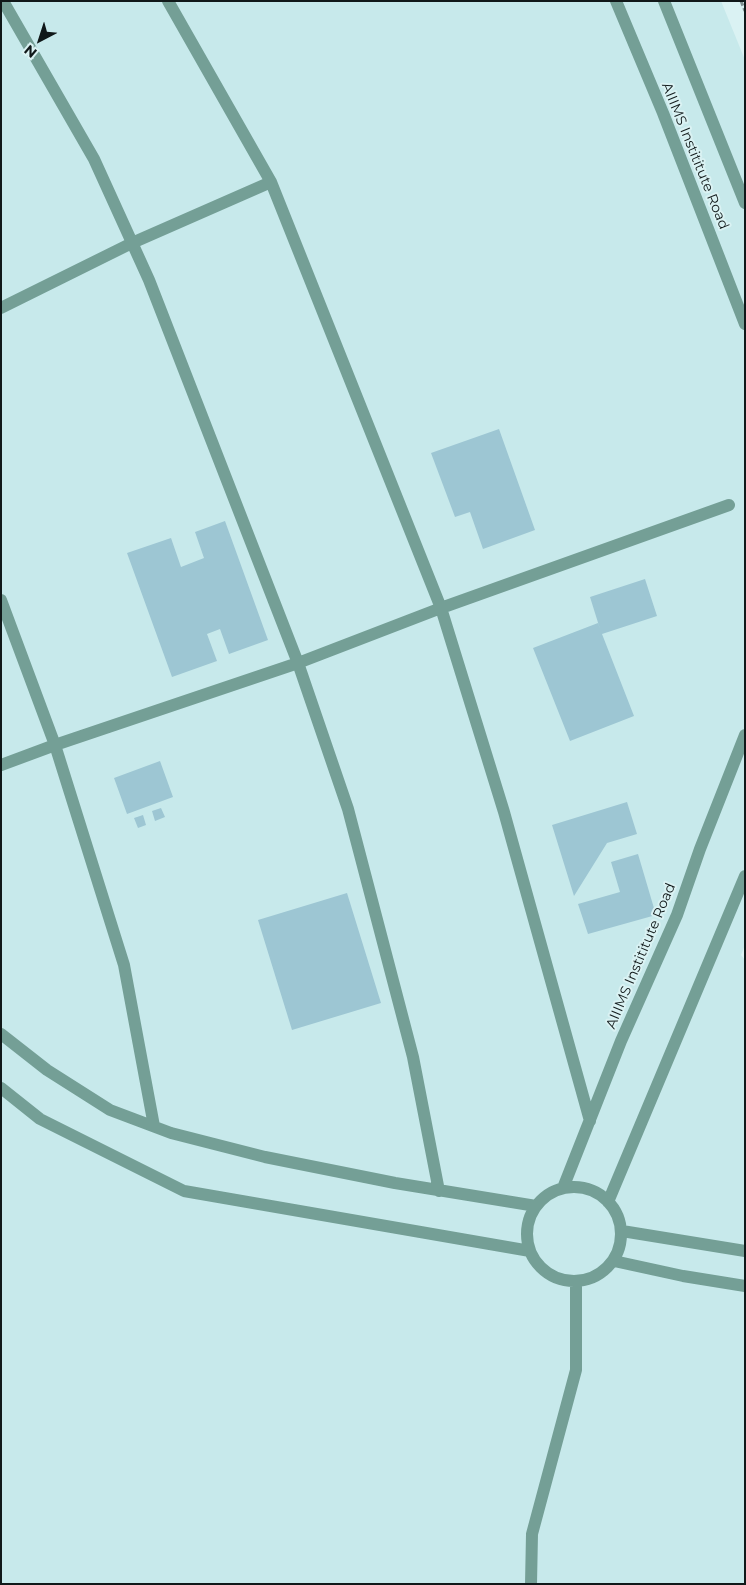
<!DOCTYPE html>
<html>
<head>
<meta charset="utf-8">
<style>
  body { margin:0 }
  #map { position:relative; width:746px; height:1585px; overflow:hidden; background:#daf2f3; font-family:Montserrat,sans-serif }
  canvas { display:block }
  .frame { position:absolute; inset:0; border:2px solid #101819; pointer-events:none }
  .north { position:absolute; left:15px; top:15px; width:50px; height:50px; -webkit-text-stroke:4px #daf2f3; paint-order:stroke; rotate:220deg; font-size:14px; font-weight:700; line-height:20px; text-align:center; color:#101819 }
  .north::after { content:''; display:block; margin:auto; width:18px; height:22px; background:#101819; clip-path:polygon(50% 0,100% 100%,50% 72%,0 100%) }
</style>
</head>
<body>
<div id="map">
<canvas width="746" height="1585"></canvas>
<div class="frame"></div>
<div class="north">N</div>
</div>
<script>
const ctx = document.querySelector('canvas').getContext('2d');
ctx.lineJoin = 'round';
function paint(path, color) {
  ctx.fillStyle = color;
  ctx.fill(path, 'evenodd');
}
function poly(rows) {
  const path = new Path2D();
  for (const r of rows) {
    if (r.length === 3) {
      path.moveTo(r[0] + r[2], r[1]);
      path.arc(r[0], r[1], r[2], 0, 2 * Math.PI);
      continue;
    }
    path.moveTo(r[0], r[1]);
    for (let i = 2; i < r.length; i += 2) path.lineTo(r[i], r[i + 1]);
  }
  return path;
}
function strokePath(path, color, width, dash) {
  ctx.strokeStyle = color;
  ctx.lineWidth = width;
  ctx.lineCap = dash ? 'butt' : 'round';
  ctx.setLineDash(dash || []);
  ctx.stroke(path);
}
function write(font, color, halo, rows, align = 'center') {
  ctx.font = font + ' Montserrat,sans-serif';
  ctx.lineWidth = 4;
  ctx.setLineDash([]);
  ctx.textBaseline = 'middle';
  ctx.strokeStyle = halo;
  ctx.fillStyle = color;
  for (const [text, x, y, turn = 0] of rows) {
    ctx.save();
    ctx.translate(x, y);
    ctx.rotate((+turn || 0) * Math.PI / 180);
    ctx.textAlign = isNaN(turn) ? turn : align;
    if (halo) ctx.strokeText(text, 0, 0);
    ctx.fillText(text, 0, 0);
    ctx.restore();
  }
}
paint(poly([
  [1,1,721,1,745,60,745,945,741,955,745,960,745,1584,1,1584]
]), '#c7e9eb');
paint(poly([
  [499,429,535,530,483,549,470,512,455,517,431,453],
  [225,521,268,640,229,654,220,629,207,634,217,661,172,677,127,553,171,538,181,567,204,558,195,532],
  [645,579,657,616,602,634,634,716,570,741,533,648,598,623,600,629,590,597],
  [160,761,173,797,127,814,114,778],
  [627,802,637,834,607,843,574,896,552,825],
  [161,808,165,817,155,821,152,811],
  [143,815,146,825,138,828,134,818],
  [638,854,656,915,588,934,578,904,620,892,611,862],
  [347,893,381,1003,292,1030,258,920]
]), '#9dc6d3');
strokePath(poly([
  [741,1,745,11]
]), '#7e8f90', 3, [5, 2.5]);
strokePath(poly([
  [3,1,94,159,149,280,298,663,348,809,413,1057,439,1191],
  [168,1,271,182,441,608,504,812,590,1121],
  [616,1,663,113,745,324],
  [664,1,745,203],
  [1,308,132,243,271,182],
  [1,600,55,745,124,965,154,1126],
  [1,765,55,745,298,663,441,608,729,505],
  [1,1034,47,1070,110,1110,171,1133,265,1157,395,1183,536,1206],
  [1,1088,40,1119,184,1191,530,1251],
  [574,1234,47],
  [563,1188,621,1041,677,915,700,849,745,735],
  [608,1202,745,876],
  [622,1231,745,1251],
  [614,1261,683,1276,745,1286],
  [531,1584,532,1534,576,1370,576,1282]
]), '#749f96', 12);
write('14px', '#101819', '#daf2f3', [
  ["AIIIMS Instititute Road",695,156,68],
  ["AIIIMS Instititute Road",641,956,-67]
]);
</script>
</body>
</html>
